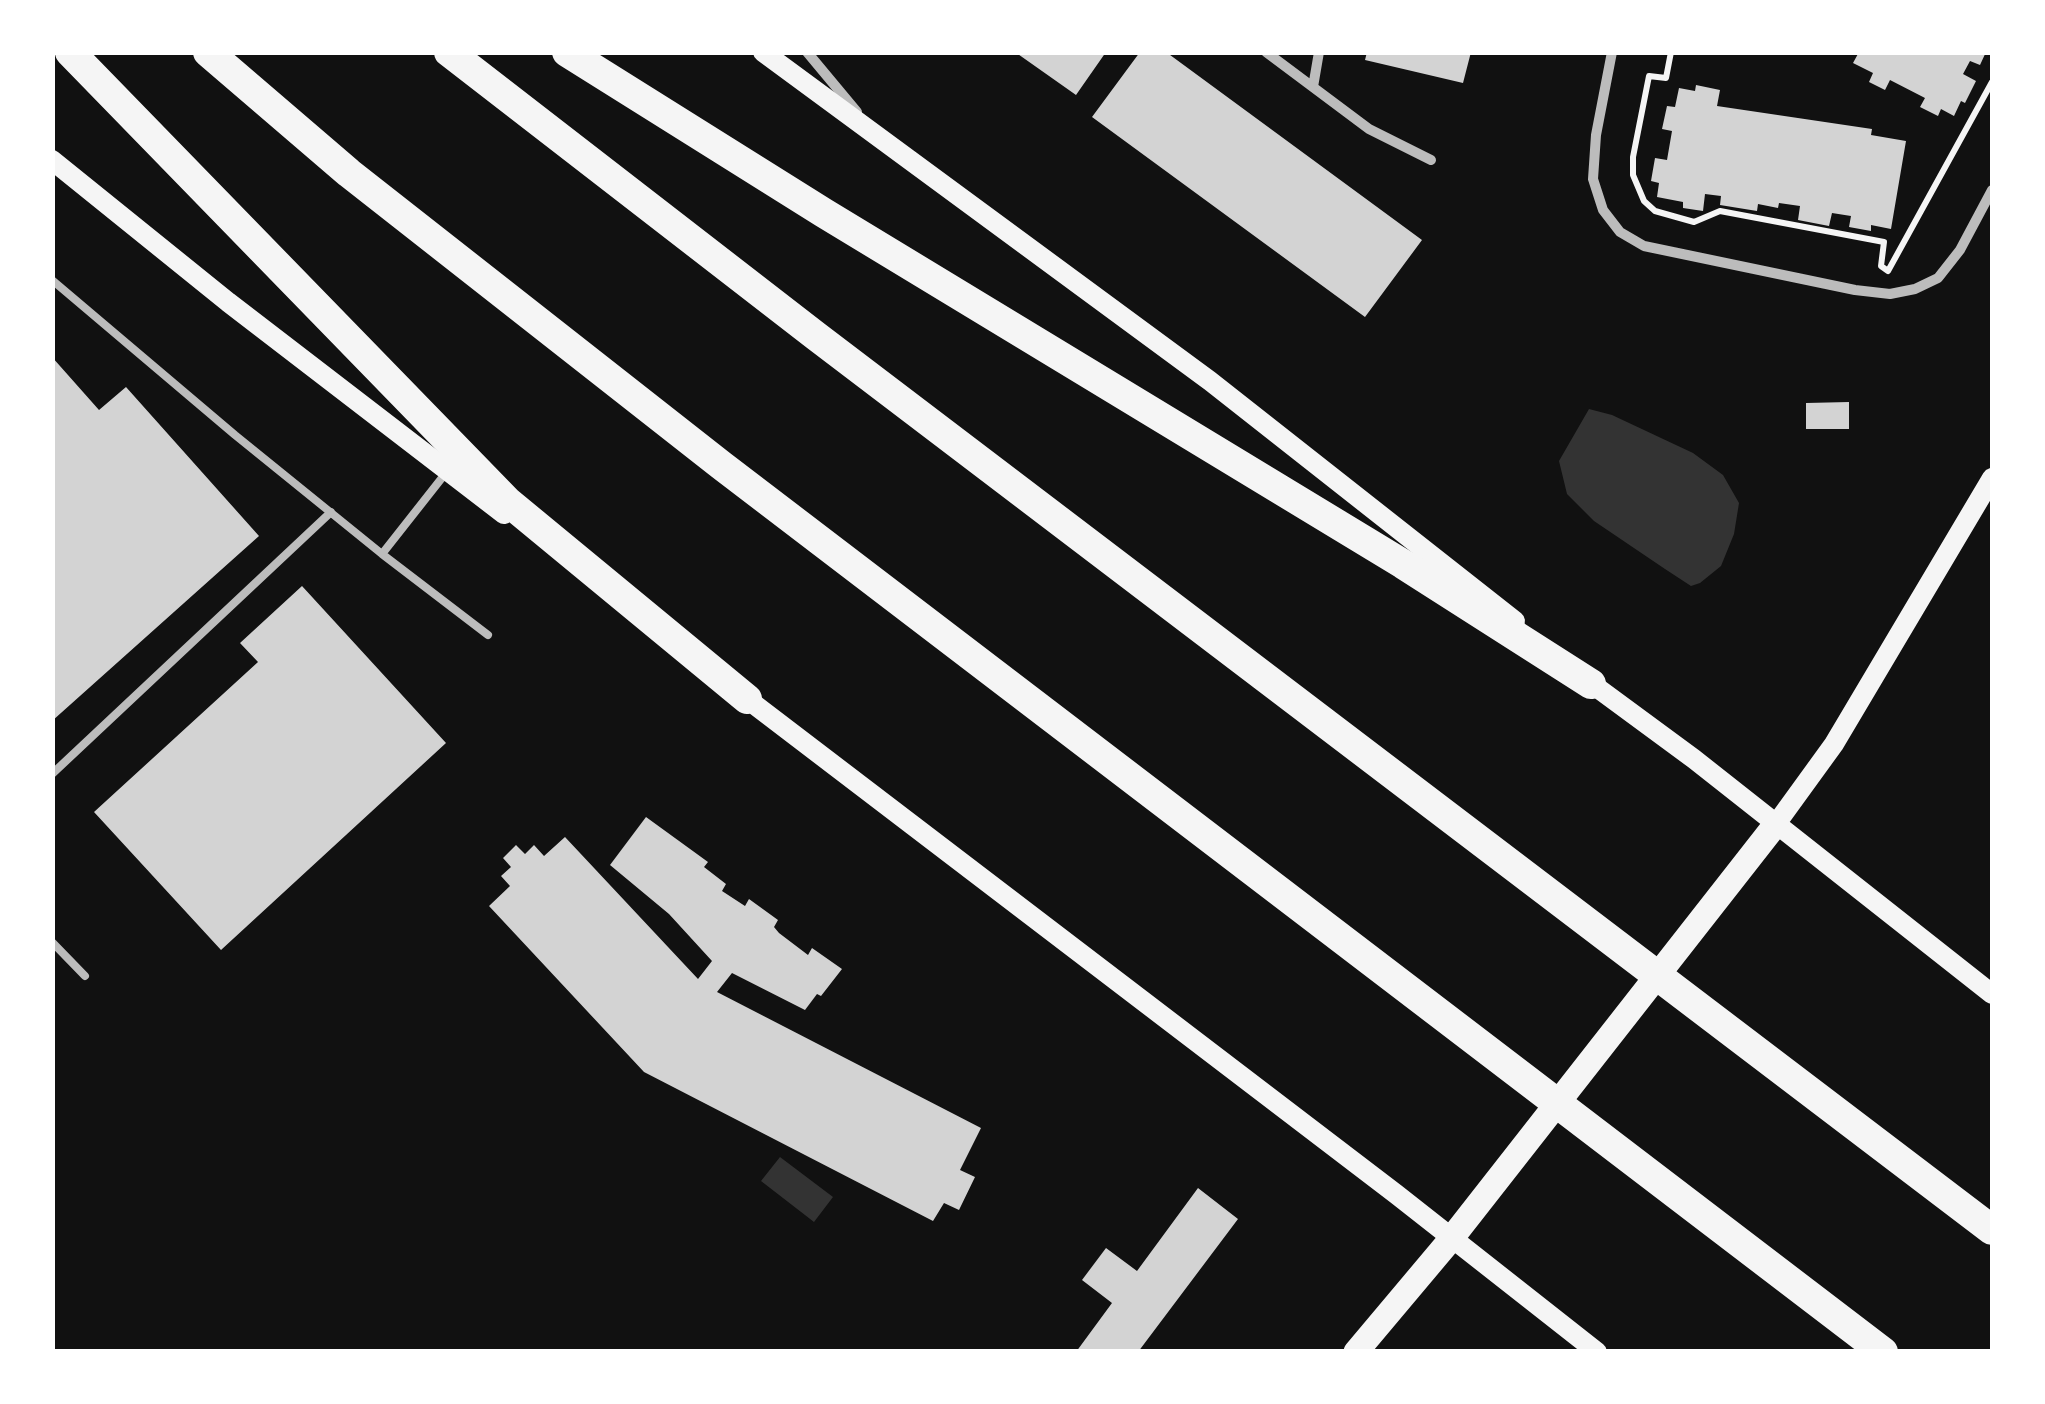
<!DOCTYPE html>
<html>
<head>
<meta charset="utf-8">
<style>
  body { margin:0 }
  #map { position:relative; width:2045px; height:1404px; overflow:hidden; background:#111; font-family:"Archivo Narrow",sans-serif }
  canvas { display:block }
  .frame { position:absolute; inset:0; border:55px solid #fff; pointer-events:none }
</style>
</head>
<body>
<div id="map">
<canvas width="2045" height="1404"></canvas>
<div class="frame"></div>
</div>
<script>
const ctx = document.querySelector('canvas').getContext('2d');
ctx.lineJoin = 'round';
function paint(path, color) {
  ctx.fillStyle = color;
  ctx.fill(path, 'evenodd');
}
function poly(rows) {
  const path = new Path2D();
  for (const r of rows) {
    path.moveTo(r[0], r[1]);
    for (let i = 2; i < r.length; i += 2) path.lineTo(r[i], r[i + 1]);
  }
  return path;
}
function strokePath(path, color, width, dash) {
  ctx.strokeStyle = color;
  ctx.lineWidth = width;
  ctx.lineCap = dash ? 'butt' : 'round';
  ctx.setLineDash(dash || []);
  ctx.stroke(path);
}
paint(poly([
  [1589,409,1612,415,1693,453,1723,475,1739,503,1734,534,1721,566,1700,583,1691,586,1665,569,1594,521,1567,494,1559,461],
  [780,1157,833,1197,814,1222,761,1181]
]), '#333');
paint(poly([
  [1015,52,1106,52,1076,95],
  [1140,52,1166,52,1422,240,1365,317,1092,117],
  [1367,52,1471,52,1463,83,1365,60],
  [1859,52,1986,52,1980,65,1970,61,1963,74,1976,81,1965,103,1961,101,1954,116,1941,109,1938,116,1920,107,1925,98,1890,80,1885,90,1869,82,1873,73,1853,63],
  [1696,85,1720,90,1717,106,1872,129,1871,135,1906,141,1891,229,1871,225,1871,231,1849,227,1851,216,1832,213,1829,226,1798,220,1800,206,1779,203,1778,208,1758,204,1757,211,1720,205,1721,196,1705,194,1703,211,1683,208,1683,202,1657,197,1659,183,1651,181,1655,158,1667,160,1672,131,1662,129,1667,106,1675,107,1679,88,1695,91],
  [52,357,99,410,126,387,259,536,52,721],
  [1849,402,1849,429,1806,429,1806,403],
  [302,586,446,743,221,950,94,812,258,662,240,643],
  [646,817,708,862,704,867,726,884,722,891,745,906,749,899,778,920,774,927,779,933,808,955,812,948,842,969,821,996,817,994,805,1010,732,973,717,992,981,1128,960,1170,975,1177,959,1210,944,1203,933,1221,644,1072,489,906,510,886,501,876,511,867,503,858,516,845,525,854,534,845,544,856,565,837,698,979,712,961,669,914,610,865],
  [1198,1188,1238,1219,1138,1352,1076,1352,1112,1303,1082,1280,1106,1248,1137,1271]
]), '#d3d3d3');
strokePath(poly([
  [1671,52,1666,78,1649,76,1633,157,1633,175,1644,201,1655,211,1694,222,1720,211,1884,242,1881,266,1888,271,1992,82]
]), '#f5f5f5', 6);
strokePath(poly([
  [52,280,235,435,382,554,445,474],
  [382,554,488,635],
  [52,774,331,512],
  [52,942,85,976]
]), '#bcbcbc', 8);
strokePath(poly([
  [807,52,857,112],
  [1266,52,1369,129,1431,160],
  [1612,52,1596,135,1593,179,1603,210,1620,232,1644,246,1855,290,1890,294,1915,289,1938,278,1960,250,1992,190],
  [1313,87,1319,52]
]), '#bcbcbc', 10);
strokePath(poly([
  [763,52,1210,381,1515,621],
  [52,160,228,302,504,514],
  [1584,678,1694,759,1992,994],
  [738,692,1396,1194,1597,1352],
  [1776,824,1834,744,1992,478]
]), '#f5f5f5', 20);
strokePath(poly([
  [1356,1352,1451,1239,1776,824]
]), '#f5f5f5', 25);
strokePath(poly([
  [70,52,507,501,747,699],
  [208,52,349,173,721,465,1883,1352],
  [449,52,816,336,1992,1230],
  [567,52,824,213,1403,564,1591,684]
]), '#f5f5f5', 30);
</script>
</body>
</html>
